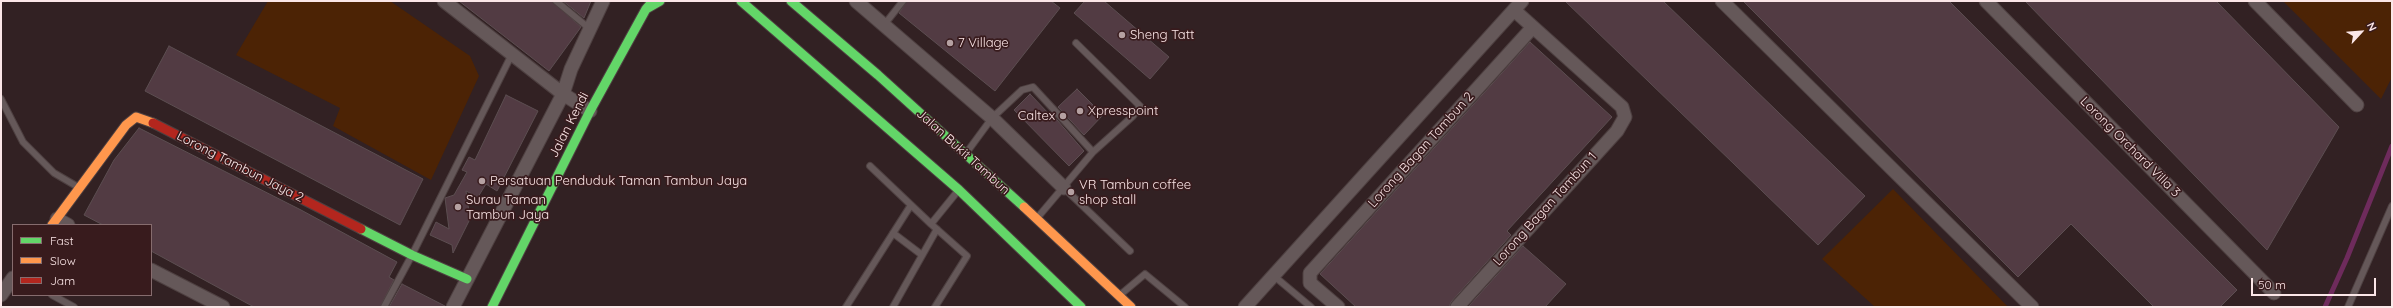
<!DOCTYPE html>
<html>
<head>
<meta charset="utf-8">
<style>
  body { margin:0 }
  #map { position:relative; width:2393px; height:308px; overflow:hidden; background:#322123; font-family:Quicksand,sans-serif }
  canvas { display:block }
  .frame { position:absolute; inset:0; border:2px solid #fbe6e7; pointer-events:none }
  .legend { position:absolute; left:12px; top:224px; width:140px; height:72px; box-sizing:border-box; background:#381b1d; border:1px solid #866c6e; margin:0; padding:5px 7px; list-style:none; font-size:12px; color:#fbe6e7 }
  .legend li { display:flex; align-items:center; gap:8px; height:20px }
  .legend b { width:20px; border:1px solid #866c6e }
  .north { position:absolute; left:2341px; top:12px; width:40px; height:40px; -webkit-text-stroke:3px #381b1d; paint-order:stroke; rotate:64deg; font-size:11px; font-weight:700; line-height:16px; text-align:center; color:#fbe6e7 }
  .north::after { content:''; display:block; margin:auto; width:14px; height:18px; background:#fbe6e7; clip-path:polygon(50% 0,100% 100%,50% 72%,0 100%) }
  .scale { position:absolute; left:2251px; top:278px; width:125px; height:18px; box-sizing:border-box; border:2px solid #fbe6e7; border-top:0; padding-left:5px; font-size:12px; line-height:14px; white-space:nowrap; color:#fbe6e7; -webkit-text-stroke:3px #381b1d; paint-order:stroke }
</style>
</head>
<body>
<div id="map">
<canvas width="2393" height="308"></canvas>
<div class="frame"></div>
<ul class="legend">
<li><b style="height:5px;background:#63d668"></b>Fast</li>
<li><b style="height:5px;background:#ff974d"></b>Slow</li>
<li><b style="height:5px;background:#b3261e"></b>Jam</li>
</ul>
<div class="north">N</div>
<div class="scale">50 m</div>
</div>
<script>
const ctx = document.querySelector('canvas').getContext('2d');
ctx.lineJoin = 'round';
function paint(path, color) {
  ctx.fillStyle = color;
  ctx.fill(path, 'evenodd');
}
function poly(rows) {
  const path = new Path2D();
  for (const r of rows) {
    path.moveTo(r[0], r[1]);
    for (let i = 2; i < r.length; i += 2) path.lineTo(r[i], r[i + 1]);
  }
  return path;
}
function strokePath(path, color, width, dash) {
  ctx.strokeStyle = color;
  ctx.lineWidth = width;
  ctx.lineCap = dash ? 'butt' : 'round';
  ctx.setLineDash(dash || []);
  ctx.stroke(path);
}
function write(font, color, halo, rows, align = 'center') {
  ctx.font = font + ' Quicksand,sans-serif';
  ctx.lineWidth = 3.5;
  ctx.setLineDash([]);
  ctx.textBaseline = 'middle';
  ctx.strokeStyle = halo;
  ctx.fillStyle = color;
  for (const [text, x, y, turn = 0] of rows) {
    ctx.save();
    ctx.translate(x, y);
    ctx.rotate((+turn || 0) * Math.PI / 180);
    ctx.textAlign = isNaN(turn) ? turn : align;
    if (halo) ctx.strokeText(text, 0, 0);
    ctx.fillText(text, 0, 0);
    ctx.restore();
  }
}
paint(poly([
  [268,1,390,1,470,56,479,76,431,180,333,126,340,108,236,55],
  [2283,1,2392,1,2392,77,2381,99],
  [1893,189,2008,307,1875,307,1822,259]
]), '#4c2305');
strokePath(poly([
  [2325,307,2347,258,2392,146]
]), '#6e2b5c', 5);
const building = poly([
  [459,1,552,1,581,27,549,71,459,1],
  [563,1,591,1,584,18,563,1],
  [907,1,1051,1,1060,8,995,91,899,13,907,1],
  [1085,1,1104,1,1169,57,1150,79,1074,13,1085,1],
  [1565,1,1663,1,1865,196,1818,245,1565,1],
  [1743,1,1949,1,2237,290,2220,307,2154,307,2071,224,2018,277,1743,1],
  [2025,1,2216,1,2339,127,2267,250,2025,1],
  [1530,42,1612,117,1507,231,1511,235,1451,302,1449,307,1356,307,1320,274,1530,42],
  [169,46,423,179,400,225,145,91,169,46],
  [1077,89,1103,115,1084,135,1058,107,1077,89],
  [1030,94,1050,115,1051,113,1084,151,1069,166,1014,110,1030,94],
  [506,95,538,111,497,191,486,184,478,197,466,191,470,219,453,253,452,245,430,235,436,222,449,229,445,198,454,195,467,172,462,170,469,157,475,160,506,95],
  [139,128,301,210,397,262,389,277,394,280,380,307,254,307,151,251,151,225,103,225,84,215,114,160,139,128],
  [1523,246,1566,284,1545,307,1468,307,1523,246],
  [402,284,445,306,445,307,389,307,402,284]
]);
paint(building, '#523b43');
strokePath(building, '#5c4e51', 1);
const lane = poly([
  [556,1,590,29],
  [884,25,903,1],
  [1076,43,1140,106,1133,116,1093,152],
  [1,99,23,142,54,173,78,187],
  [967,152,992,118,1022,90,1033,87,1093,152,1038,217],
  [870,166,931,224],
  [1064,188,1130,251],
  [893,233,922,255],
  [1274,276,1311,307],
  [52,295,74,307],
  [1120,295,1145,274,1185,307],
  [384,307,412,255,512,54],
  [846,307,911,205],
  [893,307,937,229],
  [935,307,967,256,931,224,957,192],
  [2348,307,2392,206]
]);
const street = poly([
  [444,1,563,94,590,111],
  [856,1,992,118,1064,188],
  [1722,1,2032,307],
  [1986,1,2274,293],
  [2255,1,2357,105],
  [57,219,68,225],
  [151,270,223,307],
  [1,295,13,278],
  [453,307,563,94,571,69,603,1],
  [1245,307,1522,1],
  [1338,307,1310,283,1310,273,1533,27],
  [1457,307,1617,131,1625,117,1622,107,1514,10]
]);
const fast = poly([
  [741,1,959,190,1081,307],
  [791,1,878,75,1024,207],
  [646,9,660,1],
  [361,229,412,255,467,279],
  [492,307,590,111,646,9,653,1]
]);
const slow = poly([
  [1024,207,1131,307],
  [52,225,126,125,136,117,153,123]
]);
const jam = poly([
  [153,123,361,229]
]);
strokePath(lane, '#4e4041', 8);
strokePath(street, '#4e4041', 15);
strokePath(fast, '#4e4041', 11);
strokePath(slow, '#4e4041', 11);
strokePath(jam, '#4e4041', 11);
strokePath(lane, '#655859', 6);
strokePath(street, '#655859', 13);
strokePath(fast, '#63d668', 9);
strokePath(slow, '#ff974d', 9);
strokePath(jam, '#b3261e', 9);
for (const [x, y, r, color] of [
  [1122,35,4,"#b5a1a2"],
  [950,43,4,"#b5a1a2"],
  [1080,111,4,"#b5a1a2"],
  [1063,116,4,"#b5a1a2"],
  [482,181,4,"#b5a1a2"],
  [1071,192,4,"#b5a1a2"],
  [458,207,4,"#b5a1a2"]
]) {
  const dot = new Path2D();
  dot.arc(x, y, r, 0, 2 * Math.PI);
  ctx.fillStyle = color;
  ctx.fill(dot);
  strokePath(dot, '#381b1d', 1.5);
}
write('13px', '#fbe6e7', '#381b1d', [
  ["Sheng Tatt",1130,35],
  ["7 Village",958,43],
  ["Xpresspoint",1088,111],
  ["Caltex",1055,116,"right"],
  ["Persatuan Penduduk Taman Tambun Jaya",490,181],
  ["VR Tambun coffee",1079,185],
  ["shop stall",1079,200],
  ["Surau Taman",466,200],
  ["Tambun Jaya",466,215]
], 'left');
write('13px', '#fbe6e7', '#381b1d', [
  ["Jalan Kendi",569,125,-63],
  ["Lorong Orchard Villa 3",2130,147,45],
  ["Lorong Bagan Tambun 2",1421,150,-48],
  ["Jalan Bukit Tambun",963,152,42],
  ["Lorong Tambun Jaya 2",240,167,27],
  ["Lorong Bagan Tambun 1",1545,209,-48]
]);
</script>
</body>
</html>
